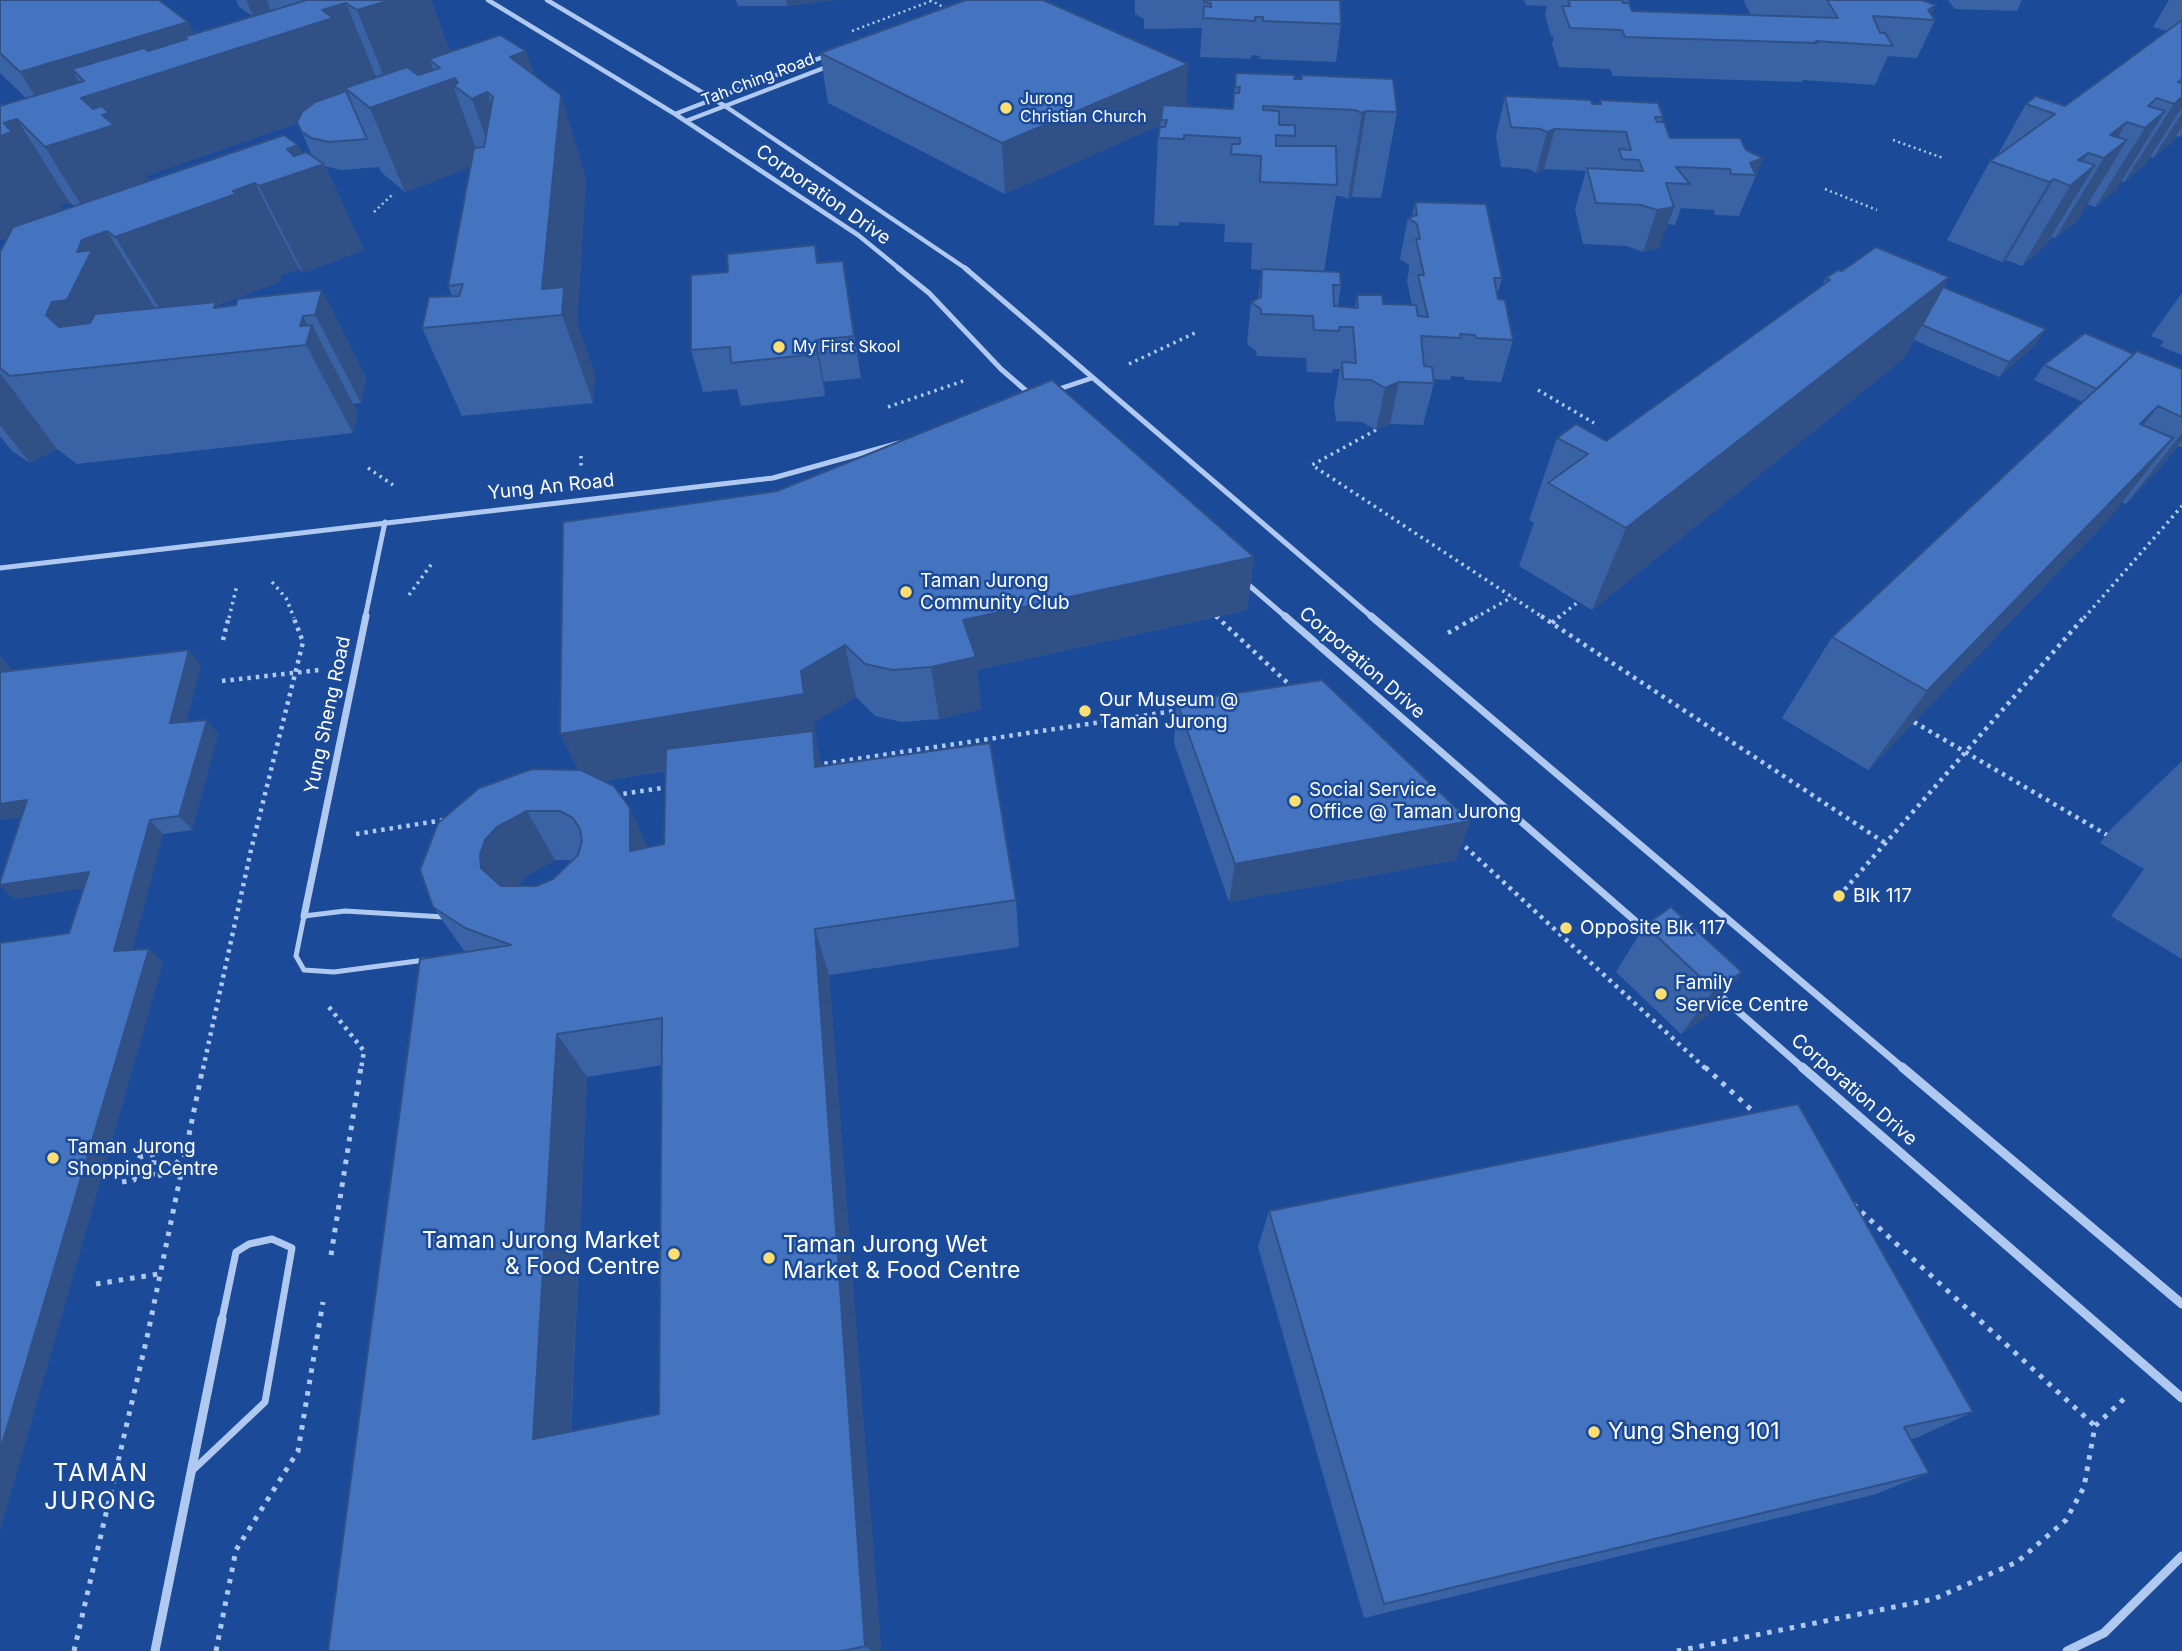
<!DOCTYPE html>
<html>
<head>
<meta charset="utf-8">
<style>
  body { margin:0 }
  canvas { display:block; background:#1b4a99 }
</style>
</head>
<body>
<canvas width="2182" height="1651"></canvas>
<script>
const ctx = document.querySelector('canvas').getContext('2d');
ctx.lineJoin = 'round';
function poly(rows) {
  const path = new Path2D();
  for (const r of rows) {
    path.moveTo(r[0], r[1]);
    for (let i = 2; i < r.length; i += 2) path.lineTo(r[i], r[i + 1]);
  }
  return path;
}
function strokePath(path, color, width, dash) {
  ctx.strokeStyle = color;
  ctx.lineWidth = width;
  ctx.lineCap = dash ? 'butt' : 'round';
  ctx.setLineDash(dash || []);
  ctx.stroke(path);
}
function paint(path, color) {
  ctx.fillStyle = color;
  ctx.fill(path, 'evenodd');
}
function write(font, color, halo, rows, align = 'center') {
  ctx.font = font + ' Inter,sans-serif';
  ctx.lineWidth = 5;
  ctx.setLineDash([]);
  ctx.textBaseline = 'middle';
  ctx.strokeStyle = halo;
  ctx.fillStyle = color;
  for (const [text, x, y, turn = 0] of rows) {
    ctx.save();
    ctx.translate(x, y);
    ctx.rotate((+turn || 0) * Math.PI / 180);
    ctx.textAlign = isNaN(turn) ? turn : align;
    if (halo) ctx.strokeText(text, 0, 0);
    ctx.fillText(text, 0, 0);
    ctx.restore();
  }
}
strokePath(poly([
  [930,0,947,9],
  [852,31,934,0],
  [1893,140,1943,158],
  [1825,189,1877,210],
  [374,212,394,193]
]), '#b0c9f0', 2.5, [2, 3.5]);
strokePath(poly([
  [1129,364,1197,332],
  [1538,390,1594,423],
  [888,407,966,380],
  [1376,430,1312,465,1544,618],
  [581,456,581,466],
  [368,468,393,485],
  [272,582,286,598,294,618],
  [409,595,433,562],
  [1213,613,1218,618],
  [229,618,237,585],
  [1475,618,1512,597],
  [1558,618,1578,602],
  [2084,618,2182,506]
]), '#b0c9f0', 3.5, [2.5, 4.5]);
strokePath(poly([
  [1216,616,1293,688],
  [1541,616,1885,843],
  [1552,623,1560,616],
  [1448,633,1478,616],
  [223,640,229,616],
  [222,681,319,670],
  [1914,722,2107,835],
  [816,765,1181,710],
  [615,795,669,787],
  [356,834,444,820],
  [1459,841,1706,1069],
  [1839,896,2085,616],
  [329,1007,364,1051,361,1069],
  [203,1069,251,850,303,642,293,616]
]), '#b0c9f0', 4.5, [3.5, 5]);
strokePath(poly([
  [1705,1067,1757,1115],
  [122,1182,134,1180,140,1157,155,1154,152,1177,170,1173,183,1154],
  [1853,1204,2095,1426],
  [331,1255,361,1067],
  [96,1284,158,1274],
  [74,1651,148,1333,203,1067],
  [216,1651,236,1550,298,1451,323,1302],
  [1677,1651,1934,1599,2017,1562,2066,1520,2084,1487,2095,1426,2126,1397]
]), '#b0c9f0', 5, [4.5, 7]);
strokePath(poly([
  [425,960,334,972,304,970,296,956,304,916,345,911,444,917]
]), '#b0c9f0', 5);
strokePath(poly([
  [192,1471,265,1402,292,1248,272,1239,249,1244,236,1252,222,1319]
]), '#b0c9f0', 7);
strokePath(poly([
  [488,0,675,114,858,235,901,270],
  [547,0,725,106,968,270],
  [675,114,828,55],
  [686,121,829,66]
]), '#b0c9f0', 4.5);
strokePath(poly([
  [898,268,929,293,1001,369,1031,395],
  [965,268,1373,618],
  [1053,391,1092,378],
  [0,568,773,478,899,443],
  [1243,580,1287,618],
  [365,618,385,522]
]), '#b0c9f0', 5);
strokePath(poly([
  [1285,616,1649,933],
  [1371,616,1904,1069],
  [304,916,366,616],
  [1716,992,1804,1069]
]), '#b0c9f0', 7);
strokePath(poly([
  [1802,1067,2182,1398],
  [1902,1067,2182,1304],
  [155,1651,222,1319],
  [2067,1651,2104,1633,2182,1556]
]), '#b0c9f0', 9);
paint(poly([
  [0,0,188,22,194,34,252,16,238,6,236,0,431,0,450,52,526,51,534,75,586,178,577,323,595,375,593,403,462,416,422,328,452,296,448,286,470,167,405,192,381,172,379,167,341,170,325,166,364,250,303,273,299,269,280,276,282,281,218,305,219,307,236,305,322,290,366,378,361,403,353,404,358,413,353,433,77,464,57,449,30,463,12,451,0,436,0,252,8,237,0,240,0,106,26,98,0,73],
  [298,123,312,156,302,153,148,181,146,176],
  [70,203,74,206,62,210,60,206],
  [736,0,836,0,787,6,738,6],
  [1135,0,1340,0,1341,24,1336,62,1259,59,1260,56,1252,55,1251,59,1200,57,1202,28,1144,29,1144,19,1135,14],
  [1524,0,1629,0,1628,3,1632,11,1751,15,1744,2,1745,0,1921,0,1935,20,1917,58,1888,56,1875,85,1803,80,1802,82,1613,76,1610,69,1559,67,1552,44,1554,37,1551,36,1545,15,1547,6,1526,5],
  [1948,0,2022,0,2017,11,1955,9],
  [2169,0,2182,0,2182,135,2179,137,2176,136,2172,142,2153,158,2150,157,2145,165,2124,182,2121,181,2116,190,2095,207,2087,204,2078,220,2055,238,2052,237,2046,245,2022,266,2006,260,2002,262,1947,240,1990,161,1997,156,2026,104,2065,106,2167,31,2153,27],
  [820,53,1186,106,1233,109,1236,73,1294,79,1397,112,1381,198,1352,197,1348,199,1341,196,1336,196,1324,271,1341,285,1338,307,1355,307,1357,295,1383,304,1412,305,1407,281,1409,269,1409,265,1400,259,1408,218,1412,217,1415,202,1502,278,1497,295,1513,340,1501,382,1465,380,1464,377,1451,376,1450,380,1433,379,1434,383,1423,425,1390,424,1376,430,1362,422,1336,421,1334,404,1340,369,1333,369,1332,373,1307,372,1306,358,1257,356,1256,351,1247,344,1251,302,1258,299,1262,270,1251,269,1252,243,1224,242,1225,224,1179,222,1179,226,1154,225,1158,138,1160,125,1005,194,828,103],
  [1505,96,1599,104,1600,100,1663,117,1661,122,1670,138,1746,150,1763,158,1739,216,1715,215,1714,210,1681,208,1675,225,1667,224,1659,248,1643,252,1627,246,1583,244,1575,209,1586,171,1544,169,1536,173,1529,169,1501,167,1496,136],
  [843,261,861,378,824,382,825,396,741,406,737,389,703,392,691,350,818,263],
  [1842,271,1943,287,2036,344,1999,377,1914,340,1903,359,1592,610,1519,566,1534,523,1529,520,1557,438,1606,441,1822,286,1826,278],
  [2182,293,2182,355,2160,346,2164,341,2151,336],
  [2134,354,2182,369,2182,446,2181,447,2178,446,2159,469,2126,504,2122,502,2108,520,1868,770,1782,718,1832,637,2083,402,2034,380,2044,365],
  [563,522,1254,557,1247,610,977,670,981,709,939,719,902,722,875,716,856,697,814,722,817,745,816,745,822,766,1016,900,1019,947,829,975,881,1651,328,1651,465,952,433,907,420,870,578,770],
  [666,771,664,844,648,848,603,781],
  [555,860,572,860,553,879,536,886,518,886,526,876],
  [662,1065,659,1414,571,1432,587,1077],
  [0,656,11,668,10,671,201,665,186,721,218,734,192,830,163,834,132,950,149,949,163,962,0,1530,0,943,69,933,84,888,14,899,22,817,0,820],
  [1177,702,1470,821,1456,860,1229,902,1174,743],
  [2182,761,2182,959,2111,916,2144,869,2100,843,2112,828],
  [1645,925,1742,972,1707,1016,1681,1034,1616,972],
  [1269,1211,1973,1412,1916,1438,1910,1439,1929,1473,1873,1495,1364,1618,1258,1247]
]), '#3a63a5');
paint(poly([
  [246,0,267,0,272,12,254,18],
  [314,0,346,3,379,84,345,88,352,104,146,176,158,197,98,232,45,147,51,122,20,72,188,22,206,58],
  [184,37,187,39,196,61],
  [72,69,84,81,87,96],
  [391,0,431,0,456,69,429,59,436,76,390,91,357,10],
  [786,0,836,0,787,6],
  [1936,5,1930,19,1928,10],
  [526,51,553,133,510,57],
  [1188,64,1186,114,1167,120,1161,120,1160,125,1005,194,1002,143],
  [455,78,460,90,453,85,481,163,405,192,370,108],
  [487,92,516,175,502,183,472,99],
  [561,95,586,178,577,323,595,375,593,403,562,315,542,289],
  [2182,97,2182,107,2145,165,2124,182,2174,104],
  [1366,111,1352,197,1348,199,1362,113],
  [2165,111,2116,190,2095,207,2145,128],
  [2182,113,2182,127,2172,142,2153,158],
  [17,119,70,203,60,206,67,217,0,240,0,136,4,123],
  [2127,122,2105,158,2127,140,2078,220,2055,238,2104,158,2110,135],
  [1555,129,1544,169,1536,173,1547,132],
  [298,145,310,169,324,164,364,250,303,273,259,186,287,149],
  [2088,153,2068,185,2078,160],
  [1763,158,1746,199,1756,175,1750,163],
  [2095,165,2046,245,2022,266,2070,186],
  [2054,179,2006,260,2002,262,2049,182],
  [255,183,299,269,280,276,282,281,218,305,245,351,169,324,115,237,233,191],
  [1674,207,1659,248,1643,252,1657,210],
  [107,231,161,318,111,365,67,300,77,252,82,240],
  [843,261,850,302,861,378,854,336],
  [1949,277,1903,359,1592,610,1626,528],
  [322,290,366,378,361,403,315,315],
  [67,300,111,365,83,368,46,315,52,302],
  [303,316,310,330,312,325,358,413,353,433,306,345,300,326],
  [2046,329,2036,344,1999,377,2009,362],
  [816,340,824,382,825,396,817,354],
  [0,373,57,449,30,463,0,425],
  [1399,382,1390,424,1376,430,1385,388],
  [2158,406,2095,489,2140,424],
  [2182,433,2182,440,2159,469,2126,504],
  [2173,438,2108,520,1868,770,1927,691],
  [1254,557,1247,610,977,670,981,709,939,719,931,667,963,620],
  [845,645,856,697,814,722,817,745,816,745,826,781,815,767,813,746,585,784,560,734,801,671],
  [189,650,201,665,182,737,170,723],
  [0,656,11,668,4,687,0,683],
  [207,720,218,734,192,830,179,816],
  [27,800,42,814,0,820,0,804],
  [630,808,652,857,630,851],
  [527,811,555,860,526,876,515,889,511,903,481,868,480,855,485,840,497,827],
  [150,820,163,834,129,964,114,951],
  [1470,821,1456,860,1229,902,1235,864],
  [89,872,104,885,14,899,0,887,0,885],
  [815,929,829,975,881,1651,872,1651,865,1646],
  [149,949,163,962,0,1530,0,1451],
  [1742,972,1707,1016,1681,1034,1714,990],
  [557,1034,587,1077,569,1464,533,1439]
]), '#305086');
const building = poly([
  [0,0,159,0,188,22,20,72,0,53,0,0],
  [307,0,391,0,357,10,346,3,322,10,333,18,81,98,93,109,102,106,109,113,102,115,114,125,45,147,17,119,4,123,12,132,0,136,0,106,84,81,72,69,144,48,148,51,187,39,184,37,307,0],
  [966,0,1043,0,1188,64,1002,143,820,53,966,0],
  [1204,0,1340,0,1341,24,1263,21,1263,17,1255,17,1255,21,1203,18,1204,6,1211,7,1211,3,1204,2,1204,0],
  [1568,0,1622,0,1623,3,1629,3,1632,11,1838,18,1827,0,1921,0,1936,5,1928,10,1935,20,1873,16,1880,33,1885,33,1893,46,1816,41,1818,43,1625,37,1622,30,1570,28,1562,6,1570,6,1568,0],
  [2182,20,2182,79,2178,82,2182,83,2182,97,2174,104,2157,98,2148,106,2165,111,2145,128,2127,122,2110,135,2127,140,2104,158,2088,153,2078,160,2095,165,2070,186,2054,179,2049,182,1990,161,2055,114,2026,104,2036,96,2065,106,2182,20],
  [500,35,526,51,510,57,561,95,542,289,564,287,562,315,422,328,429,297,459,296,463,284,448,286,474,148,484,147,493,97,487,92,472,99,453,85,458,83,455,78,370,108,345,88,407,67,418,75,440,68,429,59,500,35],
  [1236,73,1295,75,1294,79,1302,79,1302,75,1393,79,1397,112,1366,111,1362,113,1355,110,1263,106,1263,110,1279,111,1279,125,1295,125,1295,136,1276,135,1276,146,1336,146,1337,185,1260,182,1261,156,1231,154,1232,144,1240,144,1240,138,1184,135,1184,139,1158,138,1160,127,1165,127,1167,120,1161,120,1163,105,1233,109,1234,93,1239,93,1240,87,1235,87,1236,73],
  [346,91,367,139,329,142,311,138,301,131,297,122,302,112,315,102,346,91],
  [1505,96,1591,100,1592,104,1601,104,1600,100,1658,103,1663,117,1655,117,1657,122,1664,122,1670,138,1740,138,1746,150,1763,158,1750,163,1756,175,1731,174,1730,169,1676,167,1690,184,1666,183,1674,207,1657,210,1641,205,1596,203,1587,168,1643,171,1639,160,1622,159,1619,149,1631,150,1626,132,1555,129,1547,132,1540,129,1511,127,1505,96],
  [284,135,298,145,287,149,294,156,306,152,324,164,259,186,255,183,233,191,236,194,115,237,107,231,82,240,77,252,92,250,67,300,52,302,46,315,59,327,90,323,95,314,216,302,214,308,236,305,238,299,322,290,315,315,303,316,300,326,312,325,306,345,10,376,0,368,0,252,13,227,284,135],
  [1415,202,1486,204,1502,278,1494,278,1498,299,1505,300,1513,340,1476,338,1475,335,1460,334,1461,338,1421,336,1424,366,1432,367,1434,383,1399,382,1385,388,1371,380,1343,379,1342,362,1356,363,1353,327,1339,327,1339,331,1314,330,1313,316,1261,314,1261,309,1251,302,1261,297,1262,269,1340,272,1341,285,1333,285,1334,306,1358,308,1357,295,1382,295,1383,304,1416,305,1418,316,1428,317,1418,275,1424,275,1416,239,1420,239,1417,224,1408,218,1417,215,1415,202],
  [815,245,817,263,843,261,854,336,816,340,817,354,731,363,730,347,691,350,691,275,728,272,727,254,815,245],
  [1876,247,1949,277,1626,528,1548,483,1588,454,1557,438,1576,424,1606,441,1830,280,1826,278,1838,270,1842,271,1876,247],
  [1943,287,2046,329,2009,362,1922,325,1943,287],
  [2085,333,2134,354,2097,389,2044,365,2085,333],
  [2137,351,2182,369,2182,417,2158,406,2140,424,2173,438,1927,691,1832,637,2137,351],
  [1052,380,1254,557,963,620,976,657,931,667,893,670,865,664,845,645,801,671,804,694,560,734,563,522,777,491,1052,380],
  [189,650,170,723,207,720,179,816,150,820,114,951,149,949,0,1451,0,943,69,933,89,872,0,885,0,882,27,800,0,804,0,672,189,650],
  [1322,680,1470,821,1235,864,1177,702,1322,680],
  [813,731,815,767,990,743,1016,900,815,929,865,1646,843,1651,328,1651,420,959,511,945,465,928,433,907,420,870,438,823,479,788,532,769,581,770,614,786,630,808,630,851,664,844,666,749,813,731],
  [527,811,560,811,573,818,580,829,582,841,578,855,553,879,536,886,501,886,481,868,480,855,485,840,497,827,527,811],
  [662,1018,659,1414,533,1439,557,1034,662,1018],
  [1671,907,1742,972,1714,990,1645,925,1671,907],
  [1798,1104,1973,1412,1904,1427,1929,1473,1384,1604,1269,1211,1798,1104]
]);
paint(building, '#4473c0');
strokePath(building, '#305086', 2);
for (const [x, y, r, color] of [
  [1006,108,7,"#ffdf70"],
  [779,347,7,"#ffdf70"],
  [906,592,7,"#ffdf70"],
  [1085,711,7,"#ffdf70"],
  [1295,801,7,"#ffdf70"],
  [1839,896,7,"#ffdf70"],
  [1566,928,7,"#ffdf70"],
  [1661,994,7,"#ffdf70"],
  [53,1158,7,"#ffdf70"],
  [674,1254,7,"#ffdf70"],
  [769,1258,7,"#ffdf70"],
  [1594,1432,7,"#ffdf70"]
]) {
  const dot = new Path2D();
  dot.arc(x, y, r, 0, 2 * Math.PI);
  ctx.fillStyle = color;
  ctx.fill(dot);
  strokePath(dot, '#1b4a99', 2.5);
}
write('16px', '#fff', '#1b4a99', [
  ["Tah Ching Road",758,80,-21]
]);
write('16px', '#fff', '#1b4a99', [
  ["Jurong",1020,99],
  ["Christian Church",1020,117],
  ["My First Skool",793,347]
], 'left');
write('19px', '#fff', '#1b4a99', [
  ["Corporation Drive",823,195,35],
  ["Yung An Road",551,487,-6],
  ["Corporation Drive",1362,663,41],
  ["Yung Sheng Road",328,715,-78],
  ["Corporation Drive",1854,1090,41]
]);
write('19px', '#fff', '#1b4a99', [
  ["Taman Jurong",920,581],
  ["Community Club",920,603],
  ["Our Museum @",1099,700],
  ["Taman Jurong",1099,722],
  ["Social Service",1309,790],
  ["Office @ Taman Jurong",1309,812],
  ["Blk 117",1853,896],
  ["Opposite Blk 117",1580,928],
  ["Family",1675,983],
  ["Service Centre",1675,1005],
  ["Taman Jurong",67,1147],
  ["Shopping Centre",67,1169]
], 'left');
write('23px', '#fff', '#1b4a99', [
  ["Taman Jurong Market",660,1241,"right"],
  ["& Food Centre",660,1267,"right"],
  ["Taman Jurong Wet",783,1245],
  ["Market & Food Centre",783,1271],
  ["Yung Sheng 101",1608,1432]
], 'left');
ctx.letterSpacing = '2px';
write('24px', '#fff', '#1b4a99', [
  ["TAMAN",101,1474],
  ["JURONG",101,1502]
]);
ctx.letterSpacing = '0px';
</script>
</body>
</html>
